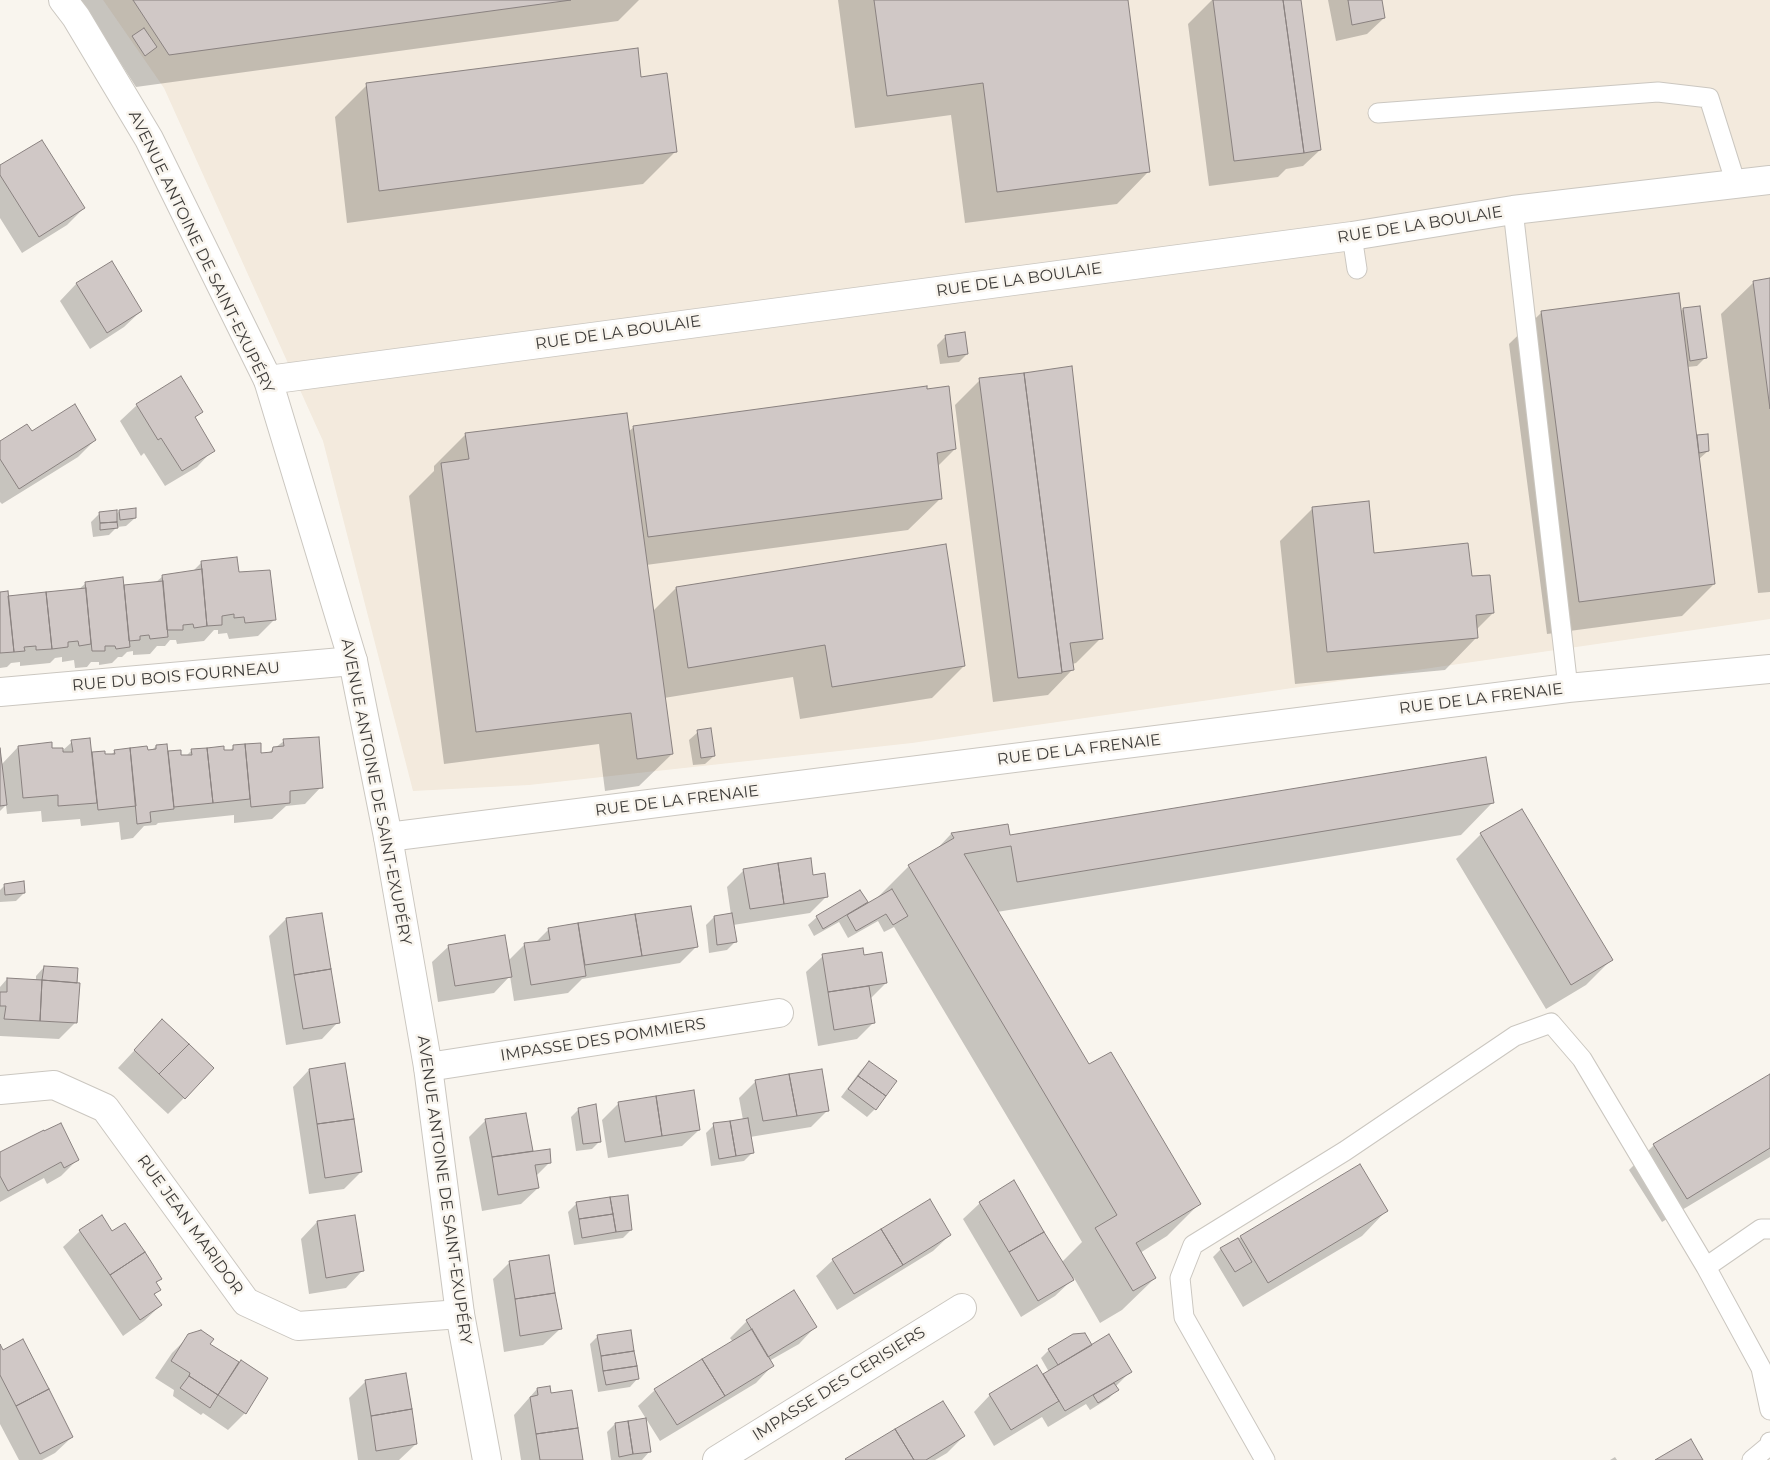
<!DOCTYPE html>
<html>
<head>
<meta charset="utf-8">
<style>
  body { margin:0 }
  canvas { display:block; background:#f9f5ee }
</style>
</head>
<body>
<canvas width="1770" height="1460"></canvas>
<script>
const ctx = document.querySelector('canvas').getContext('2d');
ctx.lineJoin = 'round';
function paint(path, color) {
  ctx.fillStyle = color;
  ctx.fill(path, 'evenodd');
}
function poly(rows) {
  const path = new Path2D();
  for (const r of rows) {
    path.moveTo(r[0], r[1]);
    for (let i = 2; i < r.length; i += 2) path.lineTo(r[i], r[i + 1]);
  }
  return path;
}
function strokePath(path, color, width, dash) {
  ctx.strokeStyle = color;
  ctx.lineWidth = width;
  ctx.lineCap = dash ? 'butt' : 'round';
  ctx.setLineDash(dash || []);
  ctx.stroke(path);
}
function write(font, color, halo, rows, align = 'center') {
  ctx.font = font + ' Montserrat,sans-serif';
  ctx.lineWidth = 5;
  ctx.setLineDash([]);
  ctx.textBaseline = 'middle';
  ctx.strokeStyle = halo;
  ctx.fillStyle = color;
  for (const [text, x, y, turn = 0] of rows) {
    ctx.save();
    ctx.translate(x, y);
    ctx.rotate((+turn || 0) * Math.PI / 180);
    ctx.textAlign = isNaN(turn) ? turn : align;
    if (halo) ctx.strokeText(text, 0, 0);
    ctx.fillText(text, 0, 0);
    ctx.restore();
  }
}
paint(poly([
  [103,0,1770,0,1770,619,912,743,529,785,413,791,323,441,164,88]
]), '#f3eadd');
paint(poly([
  [80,0,639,0,618,21,136,87],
  [838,0,1127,0,1149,171,1117,204,965,223,951,115,855,128],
  [1212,0,1300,0,1320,150,1303,166,1286,169,1278,177,1209,186,1188,24],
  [1328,0,1381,0,1384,18,1367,34,1336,41],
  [640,78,675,152,643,184,347,223,335,117,367,85],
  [0,166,84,208,67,225,22,253,0,218],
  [111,263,141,311,124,327,90,349,60,301,76,284],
  [1770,280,1770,592,1758,593,1721,314,1754,282],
  [1683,309,1705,358,1697,366,1687,367,1696,437,1706,435,1708,451,1699,459,1714,584,1682,616,1547,634,1509,344,1542,312,1680,312],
  [946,336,967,354,959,362,940,364,937,345],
  [1070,368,1101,638,1076,663,1072,664,1072,670,1048,695,993,702,955,405,980,380],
  [137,405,201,411,194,418,213,450,197,467,165,486,144,453,141,456,120,421],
  [634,427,955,449,938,466,941,498,908,530,646,565,652,612,676,588,964,666,932,698,800,719,793,677,664,698,672,754,639,786,605,791,599,744,444,764,409,496,434,471,434,466,466,434,628,432],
  [31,433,95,440,78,457,2,504,0,502,0,443],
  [1313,508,1373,554,1470,578,1493,613,1476,630,1477,637,1445,670,1295,684,1280,541],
  [119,511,135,518,126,526,117,527,109,535,93,537,91,522,100,513,116,515],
  [202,562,238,573,274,620,258,636,229,639,227,633,218,634,218,630,214,630,204,641,177,644,176,640,170,640,165,646,157,646,150,654,133,655,133,651,127,652,122,657,118,657,112,663,99,665,99,662,91,662,87,667,75,668,74,660,62,662,62,657,55,658,50,663,20,666,20,662,11,663,7,667,0,668,0,593,7,597,78,590,86,583,122,586,155,583,163,576,192,572],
  [698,732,714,756,705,764,693,765,689,740],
  [284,741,321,787,305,804,286,806,272,819,234,823,234,815,158,823,156,825,144,826,133,838,121,840,119,822,81,826,80,819,42,822,41,811,7,814,6,805,0,811,0,749,2,764,18,747,62,751,72,742,91,753,104,753,104,756,111,755,115,751,151,751,156,746,167,753,180,751,180,756,186,756,192,750,229,751,234,747,260,744,260,754,268,753],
  [1493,802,1461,835,997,912,1089,1066,1199,1204,1167,1236,1140,1253,1155,1278,1122,1310,1100,1323,1074,1278,1055,1296,1021,1317,963,1219,980,1203,1062,1262,1082,1242,894,927,884,932,878,921,848,938,839,922,814,936,808,925,817,917,860,891,868,904,877,898,909,866,935,851,951,834,1007,825,1009,836],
  [1522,810,1611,960,1586,985,1546,1009,1456,859,1481,834],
  [744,870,812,876,827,896,810,913,733,925,735,942,727,950,709,953,706,925,714,917,731,915,727,887],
  [5,885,24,893,16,901,0,902,0,890],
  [690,908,697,946,680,963,582,979,568,993,514,1001,510,976,494,993,438,1002,432,962,449,946,508,961,525,944,535,943,549,929],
  [321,914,338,1022,322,1039,286,1045,269,936,286,919],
  [823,956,863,956,886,983,870,999,873,1023,857,1039,818,1046,806,972],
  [44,967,75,1023,59,1039,0,1036,0,987,7,979,36,981,36,976],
  [146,1038,184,1098,168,1114,118,1068],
  [869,1062,875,1109,867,1117,841,1097,861,1070],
  [309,1070,361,1172,344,1189,309,1194,293,1087],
  [1770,1076,1770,1157,1662,1222,1629,1170,1654,1145],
  [756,1081,828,1110,811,1127,750,1137,752,1153,744,1161,711,1166,706,1133,714,1125,743,1120,739,1098],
  [619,1103,699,1130,682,1146,608,1158,602,1120],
  [579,1109,600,1141,592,1149,576,1151,571,1117],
  [525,1115,532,1152,550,1162,536,1176,538,1188,521,1204,482,1211,469,1137,486,1120],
  [44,1133,78,1159,61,1176,47,1184,44,1178,0,1202,0,1153],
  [627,1196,631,1230,623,1238,574,1245,568,1212,576,1204],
  [1386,1211,1362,1236,1243,1307,1213,1257,1221,1249,1241,1237],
  [317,1222,362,1271,346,1288,309,1294,301,1239],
  [80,1231,112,1233,160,1279,155,1284,159,1290,154,1295,161,1305,144,1321,123,1336,63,1247],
  [950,1235,933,1251,837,1310,816,1276,833,1260],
  [510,1262,560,1329,543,1345,504,1352,493,1279],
  [747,1321,815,1327,799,1344,769,1361,772,1366,756,1383,660,1441,638,1406,655,1390,733,1342,730,1338],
  [189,1336,208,1344,239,1364,245,1413,228,1430,203,1413,201,1415,173,1396,174,1390,155,1378,172,1353],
  [598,1336,638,1378,630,1387,598,1392,590,1344],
  [1092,1346,1131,1371,1115,1387,1117,1390,1109,1398,1090,1410,1086,1404,1048,1427,1042,1417,994,1446,974,1412,990,1395,1042,1376,1049,1372,1041,1358,1049,1350],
  [0,1347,72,1437,55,1453,42,1460,19,1460,0,1424],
  [366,1381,416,1444,399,1460,358,1460,349,1398],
  [549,1387,550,1395,582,1460,521,1460,514,1415,537,1389],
  [942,1402,964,1436,947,1453,935,1460,846,1460],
  [615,1424,650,1451,642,1460,611,1460,607,1432],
  [1615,1457,1617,1460,1610,1460]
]), '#0003');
const building = poly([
  [133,0,571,0,169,55,133,0],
  [874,0,1128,0,1150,172,997,192,983,83,887,96,874,0],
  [1213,0,1283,0,1304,153,1234,161,1213,0],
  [1283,0,1301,0,1321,150,1304,153,1283,0],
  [1348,0,1382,0,1385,18,1352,25,1348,0],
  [144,28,157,47,145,56,132,36,144,28],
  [638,48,641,77,667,73,677,152,379,191,366,83,638,48],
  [42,140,85,208,39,237,0,175,0,165,42,140],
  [112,261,142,311,107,333,76,283,112,261],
  [1770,278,1770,409,1753,281,1770,278],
  [1679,293,1715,584,1579,602,1541,311,1679,293],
  [1700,306,1707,358,1690,361,1683,308,1700,306],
  [965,332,968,354,948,357,945,335,965,332],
  [1072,366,1103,639,1070,643,1074,670,1062,672,1024,373,1072,366],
  [1024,373,1062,673,1018,678,979,378,1024,373],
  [181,376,203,412,195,417,215,451,182,471,161,438,158,440,136,404,181,376],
  [927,386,927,389,949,386,956,449,937,453,942,499,648,537,633,426,927,386],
  [75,404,96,440,19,489,0,459,0,441,27,424,32,431,75,404],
  [627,413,673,754,637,759,631,713,476,732,441,463,469,459,465,433,627,413],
  [1708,434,1709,451,1699,453,1697,435,1708,434],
  [1369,501,1374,553,1468,543,1472,576,1490,575,1494,613,1476,615,1478,638,1327,652,1312,507,1369,501],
  [136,508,136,518,120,520,119,510,136,508],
  [117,510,117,522,100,523,99,512,117,510],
  [117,522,118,528,100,530,100,523,117,522],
  [946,544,965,666,832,687,825,645,688,668,676,587,946,544],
  [237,557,239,572,270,570,276,620,245,623,244,617,234,618,234,614,222,616,222,625,207,626,201,561,237,557],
  [202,569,207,626,194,628,193,624,183,625,183,630,167,630,162,575,202,569],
  [123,577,130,647,116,649,115,646,105,646,105,651,92,651,85,582,123,577],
  [163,581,168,637,150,639,149,635,140,636,140,640,129,641,124,585,163,581],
  [86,588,91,644,79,646,78,641,68,642,68,647,52,649,46,592,86,588],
  [8,591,14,652,0,653,0,592,8,591],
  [46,592,52,649,36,650,36,646,24,647,25,651,14,652,8,596,46,592],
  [711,728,715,756,701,758,697,730,711,728],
  [319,737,323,788,290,791,290,803,251,807,245,744,261,743,261,753,272,752,273,747,284,746,283,739,319,737],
  [90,738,97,803,58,806,58,795,23,798,18,746,52,742,52,748,63,748,63,752,73,752,71,740,90,738],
  [167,744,174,809,150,812,151,822,137,824,130,748,147,746,148,750,156,749,156,745,167,744],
  [245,744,250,799,213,803,207,748,224,746,224,750,233,750,233,745,245,744],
  [0,748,7,805,0,806,0,748],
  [130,748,136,806,98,810,92,752,105,751,105,754,115,754,114,750,130,748],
  [207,748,213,803,174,807,168,751,181,750,181,755,192,755,191,749,207,748],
  [1486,757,1494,803,1017,882,1011,846,964,854,1089,1064,1111,1052,1201,1204,1136,1243,1156,1278,1133,1291,1095,1228,1117,1215,908,865,954,838,951,833,1008,824,1010,835,1486,757],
  [1522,809,1613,960,1571,985,1480,833,1522,809],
  [811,858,813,875,825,873,828,897,784,904,778,863,811,858],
  [778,863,784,904,750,909,743,869,778,863],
  [24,881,25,893,5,895,4,884,24,881],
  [892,889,908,916,893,925,886,914,856,931,847,915,892,889],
  [860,890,868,902,823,929,816,916,860,890],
  [691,906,698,947,642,956,635,914,691,906],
  [322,913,331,969,294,975,286,918,322,913],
  [732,913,737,942,717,945,714,916,732,913],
  [635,914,642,956,585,965,578,923,635,914],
  [578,923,586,976,531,985,524,943,550,940,548,928,578,923],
  [505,935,512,977,455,986,448,945,505,935],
  [863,948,864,955,882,952,887,983,828,992,822,954,863,948],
  [44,966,78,968,77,983,42,980,44,966],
  [331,969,340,1023,303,1029,294,975,331,969],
  [7,978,42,980,40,1021,4,1019,6,1006,0,1006,0,992,7,992,7,978],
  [42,980,80,983,77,1023,40,1021,42,980],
  [869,986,875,1023,834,1030,828,992,869,986],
  [162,1019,189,1044,159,1074,134,1050,162,1019],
  [189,1044,214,1068,185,1099,159,1074,189,1044],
  [869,1061,897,1081,886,1096,858,1076,869,1061],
  [345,1063,354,1119,317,1124,309,1069,345,1063],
  [822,1069,829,1111,797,1116,789,1074,822,1069],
  [789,1074,797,1116,763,1121,755,1080,789,1074],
  [1770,1074,1770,1148,1687,1199,1653,1144,1770,1074],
  [858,1076,886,1096,876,1110,848,1089,858,1076],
  [694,1090,700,1130,662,1136,656,1096,694,1090],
  [656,1096,662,1136,625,1142,618,1102,656,1096],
  [596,1104,601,1142,583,1144,578,1108,596,1104],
  [526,1113,533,1151,492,1157,485,1119,526,1113],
  [748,1118,754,1153,736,1156,730,1121,748,1118],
  [354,1119,362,1172,325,1178,317,1124,354,1119],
  [730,1121,736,1156,719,1159,713,1123,730,1121],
  [61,1123,79,1160,64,1168,61,1162,8,1191,0,1176,0,1152,44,1130,44,1131,61,1123],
  [550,1149,551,1163,535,1165,539,1188,498,1195,492,1157,550,1149],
  [1360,1164,1388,1211,1268,1283,1240,1236,1360,1164],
  [1014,1180,1044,1232,1009,1252,979,1202,1014,1180],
  [628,1195,632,1230,616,1232,610,1197,628,1195],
  [610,1197,613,1214,579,1219,576,1202,610,1197],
  [930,1199,951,1235,903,1265,881,1229,930,1199],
  [613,1214,616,1232,582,1238,579,1219,613,1214],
  [102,1215,112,1231,125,1223,145,1252,110,1275,79,1230,102,1215],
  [355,1215,364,1271,326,1278,317,1221,355,1215],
  [881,1229,903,1265,854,1294,832,1259,881,1229],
  [1044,1232,1074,1280,1038,1301,1009,1252,1044,1232],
  [1238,1238,1252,1262,1235,1272,1220,1248,1238,1238],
  [145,1252,162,1279,156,1282,161,1290,154,1294,162,1305,140,1320,110,1275,145,1252],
  [549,1255,555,1293,515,1299,509,1261,549,1255],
  [794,1290,817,1327,768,1357,746,1320,794,1290],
  [555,1293,562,1329,520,1336,515,1299,555,1293],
  [752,1329,774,1366,725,1396,702,1359,752,1329],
  [201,1330,214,1339,210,1344,239,1362,218,1395,189,1376,190,1373,171,1361,188,1334,201,1330],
  [631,1330,634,1351,601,1356,597,1335,631,1330],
  [1085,1333,1092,1345,1058,1365,1048,1349,1073,1334,1085,1333],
  [1109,1334,1132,1372,1065,1411,1043,1374,1109,1334],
  [23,1339,49,1389,16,1406,0,1375,0,1344,3,1350,23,1339],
  [634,1351,637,1366,603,1371,601,1356,634,1351],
  [702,1359,725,1396,677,1425,654,1389,702,1359],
  [241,1360,268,1378,246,1414,218,1395,241,1360],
  [1037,1365,1059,1401,1011,1430,989,1394,1037,1365],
  [637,1366,639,1379,606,1385,603,1371,637,1366],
  [406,1373,412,1409,371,1416,365,1380,406,1373],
  [189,1376,218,1395,210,1408,180,1388,189,1376],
  [1114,1383,1119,1390,1098,1403,1093,1395,1114,1383],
  [550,1386,551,1393,572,1390,578,1428,536,1434,530,1397,538,1395,537,1388,550,1386],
  [49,1389,73,1437,40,1454,16,1406,49,1389],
  [943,1401,965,1436,926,1460,914,1460,895,1429,943,1401],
  [412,1409,417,1444,376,1451,371,1416,412,1409],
  [646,1418,651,1452,633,1454,628,1421,646,1418],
  [628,1421,633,1454,619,1457,615,1423,628,1421],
  [578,1428,583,1460,540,1460,536,1434,578,1428],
  [895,1429,914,1460,846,1460,845,1459,895,1429],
  [1691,1439,1703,1460,1655,1460,1691,1439]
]);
paint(building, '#d0c8c6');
strokePath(building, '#8a8280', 1);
const lane = poly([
  [1378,113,1658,92,1709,98,1736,184],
  [1513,210,1568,688],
  [1352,236,1357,269],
  [1706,1267,1761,1229,1770,1229],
  [1265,1460,1184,1317,1180,1278,1193,1245,1345,1151,1515,1036,1551,1023,1582,1059,1706,1267,1761,1368,1770,1410],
  [1752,1460,1770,1445,1770,1442]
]);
const street = poly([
  [268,380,1352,236,1513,210,1770,180],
  [0,692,353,661],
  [388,837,1568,688,1770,669],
  [428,1067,779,1013],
  [0,1090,54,1085,105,1108,246,1302,298,1326,460,1314],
  [717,1460,962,1308]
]);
const secondary = poly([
  [63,0,76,17,149,139,268,380,353,661,388,837,428,1067,460,1314,487,1460]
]);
strokePath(lane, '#cbc7c0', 21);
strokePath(street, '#cbc7c0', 30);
strokePath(secondary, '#cbc7c0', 30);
strokePath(lane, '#fff', 19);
strokePath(street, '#fff', 28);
strokePath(secondary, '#fff', 28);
write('16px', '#3d3b39', '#f9f5ee', [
  ["RUE DE LA BOULAIE",1420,225,-9],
  ["AVENUE ANTOINE DE SAINT-EXUPÉRY",201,252,64],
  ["RUE DE LA BOULAIE",1019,280,-8],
  ["RUE DE LA BOULAIE",618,333,-8],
  ["RUE DU BOIS FOURNEAU",176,677,-5],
  ["RUE DE LA FRENAIE",1481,699,-7],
  ["RUE DE LA FRENAIE",1079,750,-7],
  ["AVENUE ANTOINE DE SAINT-EXUPÉRY",376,792,79],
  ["RUE DE LA FRENAIE",677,801,-7],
  ["IMPASSE DES POMMIERS",603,1040,-9],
  ["AVENUE ANTOINE DE SAINT-EXUPÉRY",444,1190,82],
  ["RUE JEAN MARIDOR",190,1225,54],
  ["IMPASSE DES CERISIERS",839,1384,-32]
]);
</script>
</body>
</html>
